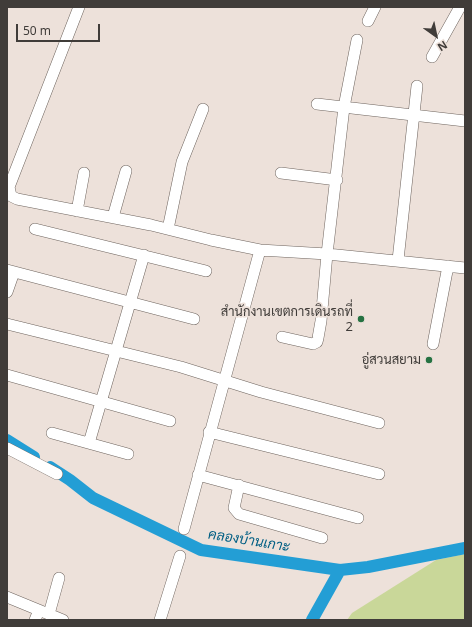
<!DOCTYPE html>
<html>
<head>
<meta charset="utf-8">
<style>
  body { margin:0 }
  #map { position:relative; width:472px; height:627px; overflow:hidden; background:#ede1da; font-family:"Noto Sans",sans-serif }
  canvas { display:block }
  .frame { position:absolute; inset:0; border:8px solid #403c39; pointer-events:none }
  .north { position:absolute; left:416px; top:16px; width:40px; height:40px; -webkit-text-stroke:3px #ede1da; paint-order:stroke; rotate:147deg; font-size:11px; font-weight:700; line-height:16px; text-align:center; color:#403c39 }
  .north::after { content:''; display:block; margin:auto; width:14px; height:18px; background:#403c39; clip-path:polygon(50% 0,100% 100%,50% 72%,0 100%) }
  .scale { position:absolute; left:16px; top:24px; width:84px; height:18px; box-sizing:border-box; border:2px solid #403c39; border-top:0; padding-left:5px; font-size:12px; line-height:14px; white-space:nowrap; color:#403c39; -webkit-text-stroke:3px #ede1da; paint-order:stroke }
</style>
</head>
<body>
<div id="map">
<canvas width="472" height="627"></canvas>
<div class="frame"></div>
<div class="north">N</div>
<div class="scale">50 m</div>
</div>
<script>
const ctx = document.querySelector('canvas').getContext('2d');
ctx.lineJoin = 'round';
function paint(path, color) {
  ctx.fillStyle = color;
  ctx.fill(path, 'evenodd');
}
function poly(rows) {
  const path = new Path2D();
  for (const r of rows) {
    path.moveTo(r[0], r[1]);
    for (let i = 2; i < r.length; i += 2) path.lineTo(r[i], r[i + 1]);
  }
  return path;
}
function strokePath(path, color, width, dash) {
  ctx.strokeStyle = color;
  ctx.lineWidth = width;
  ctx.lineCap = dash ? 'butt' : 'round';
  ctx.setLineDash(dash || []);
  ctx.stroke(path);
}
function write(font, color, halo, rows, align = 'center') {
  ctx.font = font + ' "Noto Sans",Sarabun,sans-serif';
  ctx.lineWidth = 3.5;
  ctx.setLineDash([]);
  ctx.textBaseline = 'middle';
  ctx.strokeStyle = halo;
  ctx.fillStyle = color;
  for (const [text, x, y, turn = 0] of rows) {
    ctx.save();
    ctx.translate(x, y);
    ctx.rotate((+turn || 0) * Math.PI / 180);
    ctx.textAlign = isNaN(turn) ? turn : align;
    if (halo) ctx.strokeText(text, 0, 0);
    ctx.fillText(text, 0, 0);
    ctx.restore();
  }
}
paint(poly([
  [465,554,465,620,347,620,352,613,436,560]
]), '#c9d799');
strokePath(poly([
  [7,440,34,457],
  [50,467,70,480,93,498,201,550,340,570,368,567,465,548],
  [312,620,340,570]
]), '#239ed5', 12);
const minor = poly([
  [79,7,9,187,11,196,17,199,151,225,211,240,260,250,327,254,465,268],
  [368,21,375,7],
  [432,57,460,7],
  [317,104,465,121],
  [281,173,337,180],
  [77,211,84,173],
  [113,217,126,171],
  [35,229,206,271],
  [168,229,182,162,203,109],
  [398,260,417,86],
  [7,270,194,319],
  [7,292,14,272],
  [7,324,181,367,261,392,379,423],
  [282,337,313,344,317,342,318,338,321,321,327,254,344,107,357,40],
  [433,344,448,266],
  [7,375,170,421],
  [209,432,379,474],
  [52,433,128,454],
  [89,443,144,255],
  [7,448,57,474],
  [198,475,358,518],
  [239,485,234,508,239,514,322,538],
  [184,529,260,250],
  [7,597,63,620],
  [49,614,59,578],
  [35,620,39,610],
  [160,620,180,556]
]);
strokePath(minor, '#6f655f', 12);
strokePath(minor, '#fff', 11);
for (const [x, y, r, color] of [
  [361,319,4,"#267242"],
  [429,360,4,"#267242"]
]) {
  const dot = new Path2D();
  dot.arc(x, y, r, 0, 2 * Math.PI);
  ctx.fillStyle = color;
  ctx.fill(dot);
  strokePath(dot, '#ede1da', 1.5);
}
write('13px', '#403c39', '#ede1da', [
  ["สำนักงานเขตการเดินรถที่",353,312],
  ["2",353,327],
  ["อู่สวนสยาม",421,360]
], 'right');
write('italic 14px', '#025f84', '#ede1da', [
  ["คลองบ้านเกาะ",249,541,9]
]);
</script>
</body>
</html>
